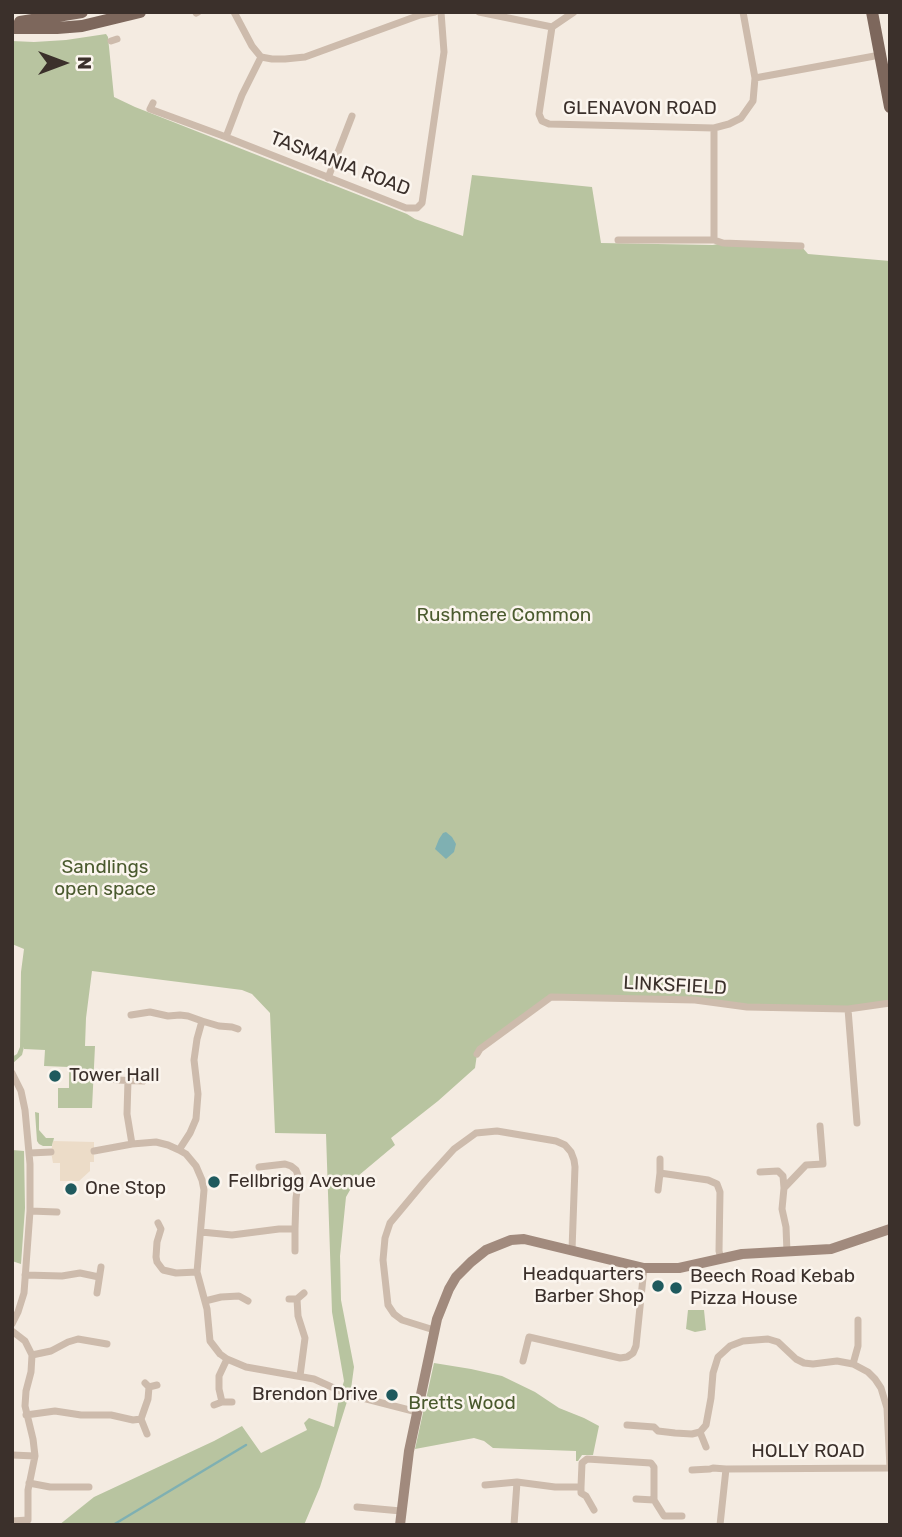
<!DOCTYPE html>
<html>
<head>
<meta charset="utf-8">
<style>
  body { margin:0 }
  #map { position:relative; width:902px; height:1537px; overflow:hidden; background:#f4ebe1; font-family:Rubik,sans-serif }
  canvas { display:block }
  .frame { position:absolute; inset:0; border:14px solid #3b302b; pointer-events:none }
  .north { position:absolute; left:28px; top:28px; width:70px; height:70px; -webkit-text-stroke:5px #fbf5ee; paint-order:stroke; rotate:90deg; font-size:19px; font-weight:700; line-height:28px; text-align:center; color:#3b302b }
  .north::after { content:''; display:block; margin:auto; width:24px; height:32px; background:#3b302b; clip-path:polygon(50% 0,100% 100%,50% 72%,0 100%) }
</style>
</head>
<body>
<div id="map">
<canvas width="902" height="1537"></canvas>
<div class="frame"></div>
<div class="north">N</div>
</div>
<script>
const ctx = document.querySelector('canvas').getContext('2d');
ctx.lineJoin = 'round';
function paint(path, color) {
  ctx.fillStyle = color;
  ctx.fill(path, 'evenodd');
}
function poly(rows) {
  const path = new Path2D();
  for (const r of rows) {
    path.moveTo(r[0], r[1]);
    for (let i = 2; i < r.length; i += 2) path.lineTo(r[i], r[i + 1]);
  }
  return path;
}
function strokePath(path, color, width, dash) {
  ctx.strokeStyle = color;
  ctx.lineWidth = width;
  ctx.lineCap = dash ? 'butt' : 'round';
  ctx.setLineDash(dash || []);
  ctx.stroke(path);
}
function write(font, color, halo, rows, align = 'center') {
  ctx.font = font + ' Rubik,sans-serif';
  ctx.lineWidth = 5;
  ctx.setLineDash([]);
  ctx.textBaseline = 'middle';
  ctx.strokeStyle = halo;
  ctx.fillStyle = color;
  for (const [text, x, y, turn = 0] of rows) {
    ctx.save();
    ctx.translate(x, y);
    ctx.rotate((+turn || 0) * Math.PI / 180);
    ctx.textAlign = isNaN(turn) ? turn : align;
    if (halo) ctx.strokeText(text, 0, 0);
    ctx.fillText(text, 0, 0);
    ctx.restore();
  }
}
paint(poly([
  [106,34,108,37,114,97,135,107,407,214,415,219,463,236,472,175,592,187,601,243,713,245,723,243,801,246,808,254,890,261,890,1002,848,1009,747,1007,695,1000,551,997,477,1054,475,1068,438,1101,391,1138,395,1145,358,1176,346,1197,340,1256,341,1300,354,1367,351,1389,320,1487,304,1525,59,1525,94,1497,214,1441,242,1426,261,1453,307,1430,304,1423,309,1418,334,1427,339,1398,344,1381,332,1312,326,1134,275,1133,270,1013,252,994,242,990,92,971,86,1018,85,1046,95,1046,92,1108,58,1108,58,1088,69,1088,69,1067,44,1066,45,1050,24,1049,24,1047,22,1055,12,1064,12,1057,17,1054,20,1047,21,972,24,949,12,944,12,41,34,42,66,40],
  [35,1112,39,1113,39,1130,46,1138,54,1138,52,1146,43,1146,39,1144,37,1141],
  [12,1150,24,1151,25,1208,21,1264,12,1261],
  [688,1310,704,1310,706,1330,695,1332,686,1329],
  [434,1363,471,1369,502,1376,535,1392,559,1408,584,1418,599,1426,593,1455,582,1455,578,1461,576,1461,576,1451,493,1448,484,1441,474,1438,415,1449]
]), '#b8c4a0');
paint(poly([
  [53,1141,94,1142,94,1162,90,1162,90,1171,79,1181,60,1181,60,1163,53,1163,51,1152]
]), '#ecdcc8');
paint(poly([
  [446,832,452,837,456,844,454,852,446,859,435,849,439,839,443,833]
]), '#7fb0b2');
strokePath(poly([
  [113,1525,246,1445]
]), '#7fb0b2', 2.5);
strokePath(poly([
  [234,12,252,46,261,57,272,59,285,59,305,57,420,15,435,12],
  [479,12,552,27],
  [574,12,552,27,539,114,542,121,549,124,714,128,729,124,741,118,753,101,755,78,743,12],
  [196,13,198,12],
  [111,41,117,39],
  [755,78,880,55],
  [153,103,150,109,226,137,406,208,417,208,422,203,444,52,441,12],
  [714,128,714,240],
  [226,137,242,95,261,57],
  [328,178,352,116],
  [618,240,714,240,723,243,801,246],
  [848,1009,857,1123],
  [131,1015,150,1012,168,1016,180,1015,188,1016,202,1021,197,1039,194,1060,198,1094,196,1119,190,1133,179,1150],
  [202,1021,219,1026,232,1027,238,1029],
  [477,1054,480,1049,551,997,695,1000,747,1007,848,1009,890,1003],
  [12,1073,21,1091,25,1110,30,1164,30,1211,24,1293,18,1312,12,1324],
  [116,1080,143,1081],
  [128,1080,127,1114,132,1144],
  [94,1151,132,1144,156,1142,168,1145,179,1150,186,1154,196,1166,202,1180,204,1190,197,1272,207,1309,210,1341,220,1354,227,1359,246,1367,314,1379,347,1394,417,1412],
  [30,1153,51,1152],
  [660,1159,660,1173,708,1180,717,1184,720,1192,719,1251,721,1259],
  [760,1172,778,1171,783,1176,784,1188],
  [658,1190,660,1173],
  [30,1211,57,1212],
  [158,1223,161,1229,157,1242,156,1257,157,1262,163,1270,176,1273,197,1272],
  [295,1229,295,1251],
  [201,1232,232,1235,279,1229,295,1229,296,1198,299,1178,296,1170,291,1166,285,1164,259,1167],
  [787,1252,786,1227,782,1209,784,1188,806,1165,823,1164,820,1126],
  [25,1275,62,1276,80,1273,99,1277],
  [97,1293,101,1267],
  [289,1299,297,1299,304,1293],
  [297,1299,298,1316,305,1338,300,1376],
  [205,1301,221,1297,239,1296,248,1301],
  [434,1330,402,1320,394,1314,388,1305,383,1260,385,1238,390,1223,425,1181,454,1149,476,1133,497,1131,556,1141,565,1145,571,1152,574,1160,575,1167,572,1250],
  [12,1331,25,1341,32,1355,31,1372,26,1391,25,1406,33,1439,35,1456,28,1490,28,1520,12,1521],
  [32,1355,51,1351,68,1342,78,1339,107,1344],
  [523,1361,529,1337,620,1358,627,1357,633,1353,636,1346,644,1268],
  [853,1364,858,1346,858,1320],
  [145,1383,149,1387,157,1385],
  [222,1402,219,1389,219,1376,227,1359],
  [214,1405,222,1402,232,1402],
  [26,1415,55,1411,81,1415,111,1415,133,1420,141,1419,148,1399,149,1387],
  [141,1419,147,1434],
  [627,1425,654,1427,658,1431,675,1433,692,1434,700,1432,706,1425,711,1398,713,1373,718,1357,730,1346,743,1341,768,1339,778,1342,796,1359,804,1363,813,1364,837,1361,853,1364,868,1372,875,1379,881,1388,887,1408,890,1468],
  [700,1432,706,1447],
  [12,1455,35,1456],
  [692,1470,710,1469,713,1468,726,1469,890,1468],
  [29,1483,50,1487,89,1487],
  [485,1485,517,1482],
  [581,1487,581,1493,586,1496,594,1510],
  [636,1499,654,1500],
  [357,1507,401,1511],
  [514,1525,517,1482,555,1487,581,1487,582,1463,587,1459,651,1463,654,1467,654,1500,664,1516,682,1516],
  [720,1525,726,1469]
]), '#cdbbac', 7);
strokePath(poly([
  [400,1525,409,1451,437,1319,449,1289,456,1277,471,1262,486,1250,511,1240,524,1239,644,1268,679,1268,742,1254,831,1249,890,1229]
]), '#a18a7d', 10);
strokePath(poly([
  [872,12,890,107],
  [20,22,82,12],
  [12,28,57,28,82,26,140,12]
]), '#7d675c', 12);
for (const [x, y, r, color] of [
  [55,1076,7,"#1f5a5e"],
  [214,1182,7,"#1f5a5e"],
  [71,1189,7,"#1f5a5e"],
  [658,1286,7,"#1f5a5e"],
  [676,1288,7,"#1f5a5e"],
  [392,1395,7,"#1f5a5e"]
]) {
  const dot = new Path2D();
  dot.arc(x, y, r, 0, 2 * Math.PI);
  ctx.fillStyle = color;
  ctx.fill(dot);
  strokePath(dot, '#fbf5ee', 2.5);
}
write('19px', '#3b302b', '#fbf5ee', [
  ["GLENAVON ROAD",640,109],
  ["TASMANIA ROAD",340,164,21],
  ["LINKSFIELD",675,986,3],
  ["HOLLY ROAD",808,1452]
]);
write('19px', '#4a5a2e', '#fbf5ee', [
  ["Rushmere Common",504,616],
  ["Sandlings",105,868],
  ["open space",105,890],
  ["Bretts Wood",462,1404]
]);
write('19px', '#3b302b', '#fbf5ee', [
  ["Tower Hall",69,1076],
  ["Fellbrigg Avenue",228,1182],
  ["One Stop",85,1189],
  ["Headquarters",644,1275,"right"],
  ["Barber Shop",644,1297,"right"],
  ["Beech Road Kebab",690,1277],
  ["Pizza House",690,1299],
  ["Brendon Drive",378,1395,"right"]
], 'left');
</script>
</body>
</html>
